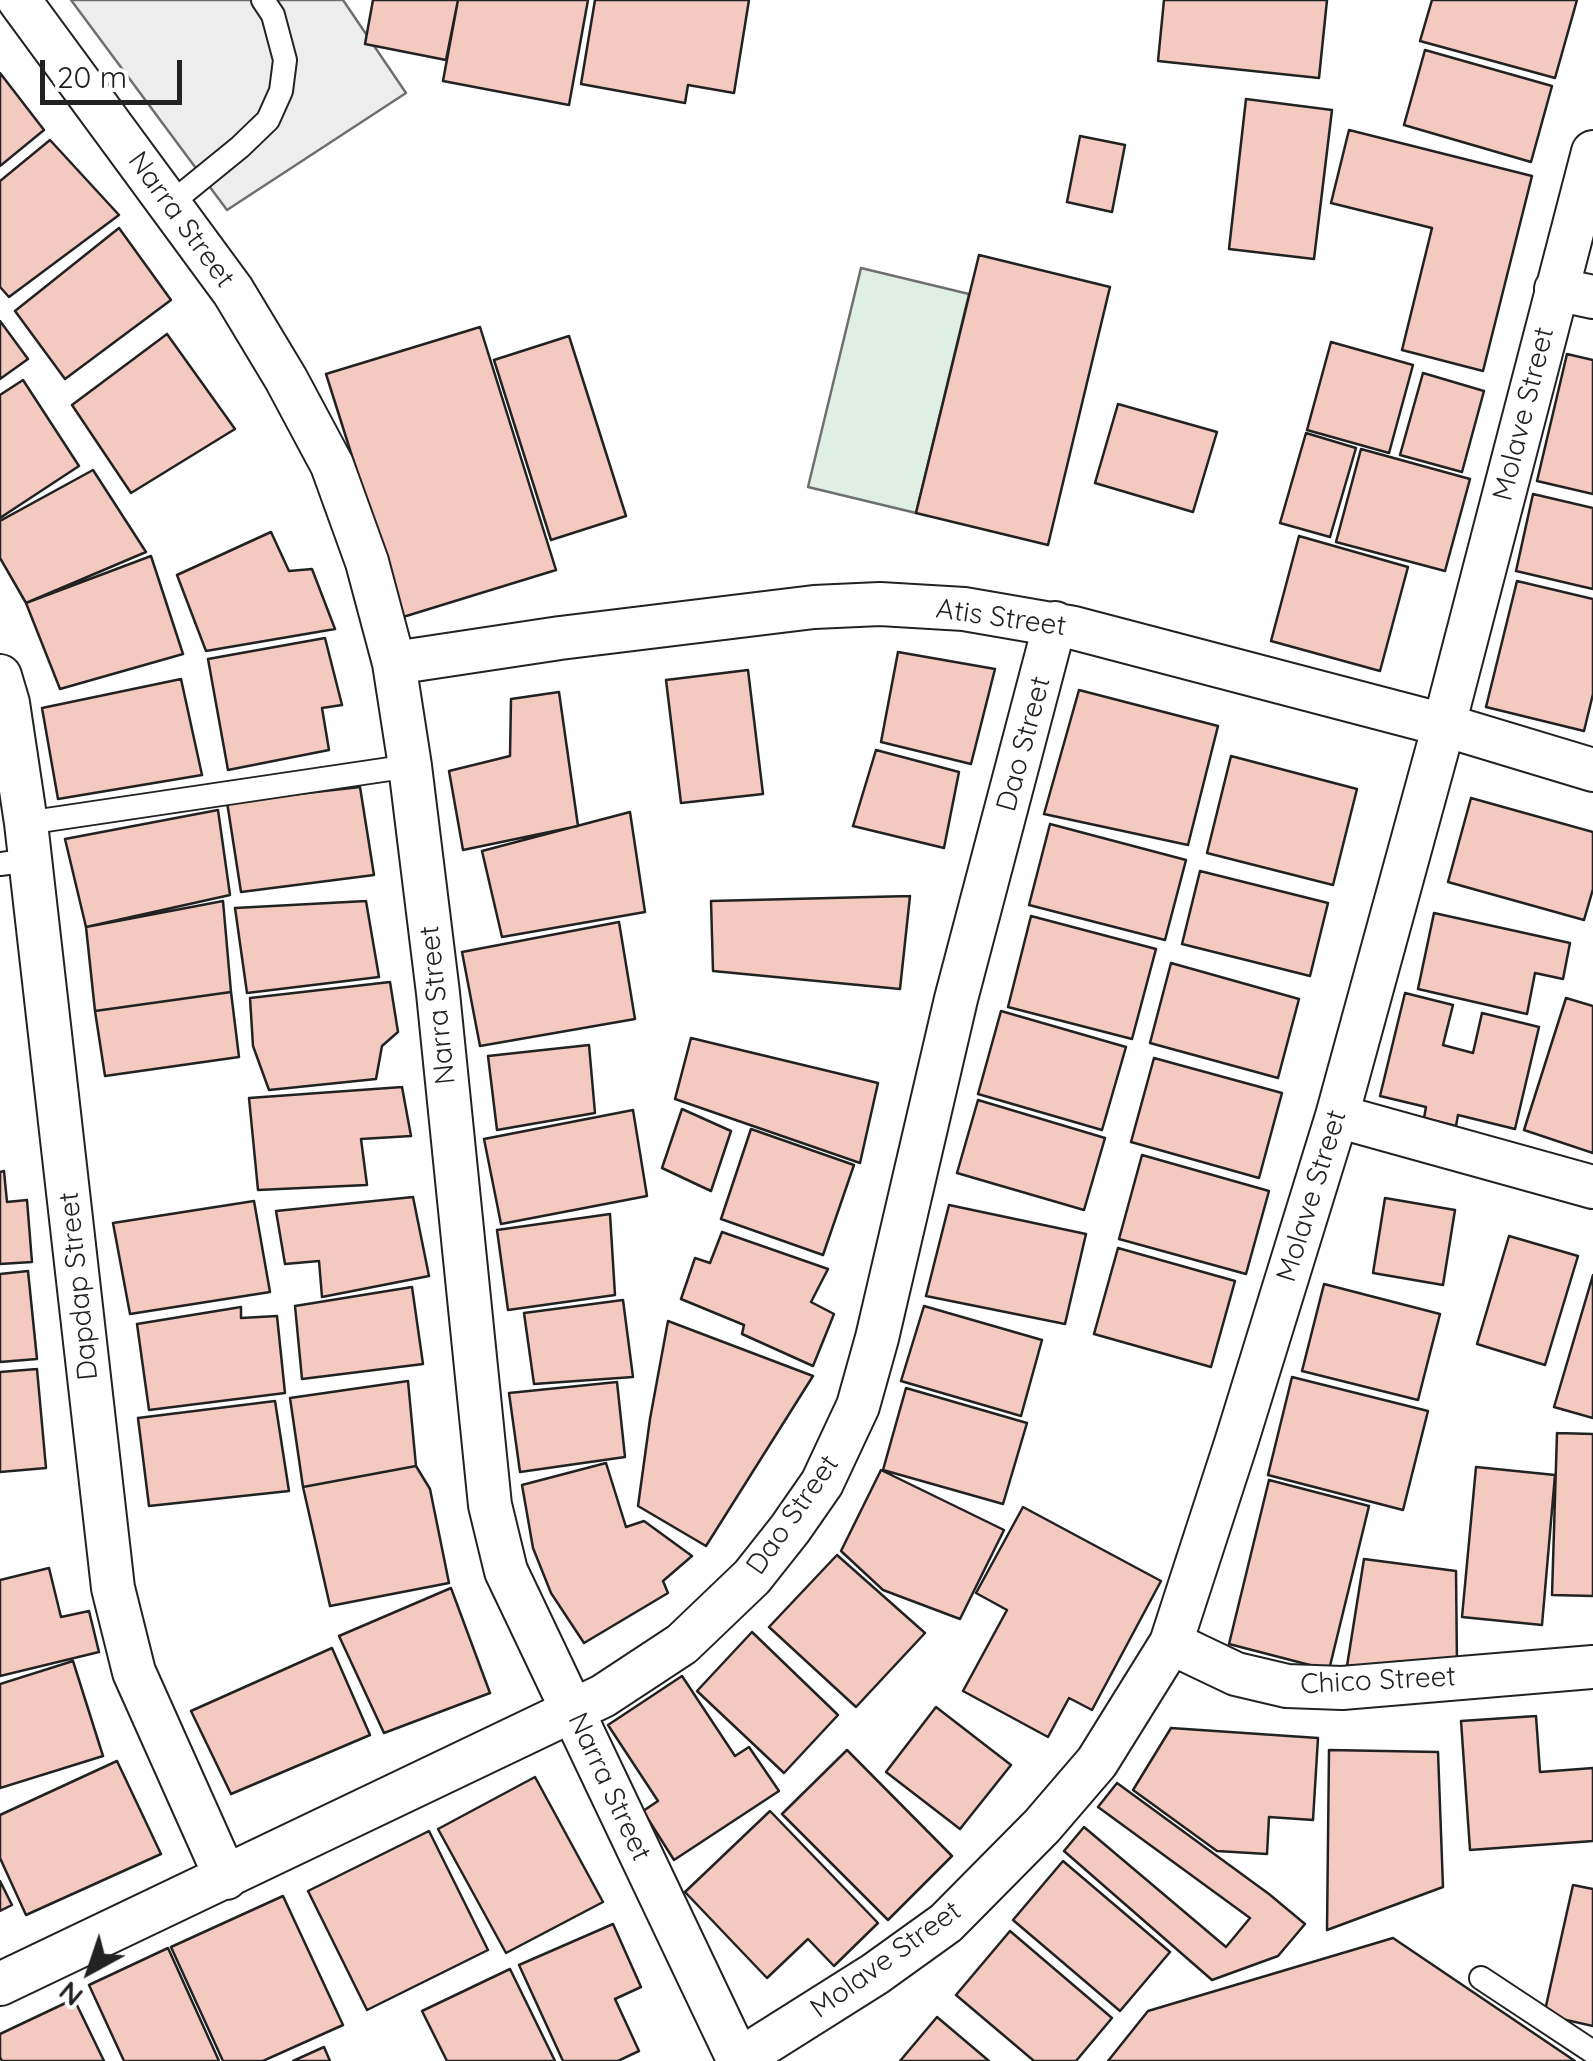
<!DOCTYPE html>
<html>
<head>
<meta charset="utf-8">
<style>
  body { margin:0 }
  #map { position:relative; width:1593px; height:2061px; overflow:hidden; background:#fff; font-family:Quicksand,sans-serif }
  canvas { display:block }
  .north { position:absolute; left:40px; top:1921px; width:100px; height:100px; -webkit-text-stroke:8px #fff; paint-order:stroke; rotate:220deg; font-size:28px; font-weight:700; line-height:40px; text-align:center; color:#222 }
  .north::after { content:''; display:block; margin:auto; width:35px; height:45px; background:#222; clip-path:polygon(50% 0,100% 100%,50% 72%,0 100%) }
  .scale { position:absolute; left:40px; top:60px; width:142px; height:45px; box-sizing:border-box; border:5px solid #222; border-top:0; padding-left:12px; font-size:30px; line-height:35px; white-space:nowrap; color:#222; -webkit-text-stroke:8px #fff; paint-order:stroke }
</style>
</head>
<body>
<div id="map">
<canvas width="1593" height="2061"></canvas>
<div class="north">N</div>
<div class="scale">20 m</div>
</div>
<script>
const ctx = document.querySelector('canvas').getContext('2d');
ctx.lineJoin = 'round';
function paint(path, color) {
  ctx.fillStyle = color;
  ctx.fill(path, 'evenodd');
}
function poly(rows) {
  const path = new Path2D();
  for (const r of rows) {
    path.moveTo(r[0], r[1]);
    for (let i = 2; i < r.length; i += 2) path.lineTo(r[i], r[i + 1]);
  }
  return path;
}
function strokePath(path, color, width, dash) {
  ctx.strokeStyle = color;
  ctx.lineWidth = width;
  ctx.lineCap = dash ? 'butt' : 'round';
  ctx.setLineDash(dash || []);
  ctx.stroke(path);
}
function write(font, color, halo, rows, align = 'center') {
  ctx.font = font + ' Quicksand,sans-serif';
  ctx.lineWidth = 8;
  ctx.setLineDash([]);
  ctx.textBaseline = 'middle';
  ctx.strokeStyle = halo;
  ctx.fillStyle = color;
  for (const [text, x, y, turn = 0] of rows) {
    ctx.save();
    ctx.translate(x, y);
    ctx.rotate((+turn || 0) * Math.PI / 180);
    ctx.textAlign = isNaN(turn) ? turn : align;
    if (halo) ctx.strokeText(text, 0, 0);
    ctx.fillText(text, 0, 0);
    ctx.restore();
  }
}
const green = poly([
  [861,268,969,294,916,513,808,487,861,268]
]);
paint(green, '#e0efe3');
strokePath(green, '#6f6f6f', 2.5);
const parking = poly([
  [71,0,343,0,406,93,227,210,71,0]
]);
paint(parking, '#ededed');
strokePath(parking, '#6f6f6f', 2.5);
const building = poly([
  [373,0,458,0,446,60,365,44,373,0],
  [458,0,588,0,569,105,443,81,458,0],
  [595,0,749,0,734,93,688,85,685,103,581,84,595,0],
  [1164,0,1327,0,1319,78,1158,61,1164,0],
  [1432,0,1577,0,1555,78,1420,41,1432,0],
  [1425,50,1552,86,1531,162,1404,125,1425,50],
  [0,73,44,130,0,166,0,73],
  [1246,99,1332,110,1314,259,1229,249,1246,99],
  [1349,130,1532,176,1483,371,1402,350,1432,228,1331,203,1349,130],
  [1080,136,1125,145,1112,212,1067,202,1080,136],
  [50,140,119,215,9,297,0,287,0,181,50,140],
  [119,228,171,300,65,379,15,311,119,228],
  [979,255,1110,287,1048,545,916,513,979,255],
  [0,321,28,359,0,379,0,321],
  [480,327,556,570,403,617,326,374,480,327],
  [167,334,235,429,131,493,72,405,167,334],
  [569,336,626,516,551,540,494,360,569,336],
  [1331,342,1413,365,1389,453,1307,430,1331,342],
  [1567,354,1593,360,1593,494,1537,481,1567,354],
  [1423,373,1484,391,1462,472,1400,455,1423,373],
  [23,380,79,466,0,518,0,395,23,380],
  [1118,404,1217,432,1193,512,1095,483,1118,404],
  [1306,433,1356,448,1330,537,1280,523,1306,433],
  [1361,449,1470,479,1445,571,1336,542,1361,449],
  [93,470,146,552,26,603,0,558,0,521,93,470],
  [1533,494,1593,508,1593,589,1516,571,1533,494],
  [271,532,289,571,312,569,335,629,206,651,177,575,271,532],
  [1299,536,1408,567,1380,671,1271,641,1299,536],
  [151,556,183,654,60,689,26,603,151,556],
  [1517,581,1593,599,1593,694,1584,731,1486,707,1517,581],
  [325,638,342,705,322,708,329,750,228,770,208,659,325,638],
  [898,652,995,669,971,764,881,742,898,652],
  [748,670,763,794,681,803,666,680,748,670],
  [181,679,202,775,58,799,42,708,181,679],
  [1079,690,1218,726,1188,845,1044,814,1079,690],
  [559,692,578,826,463,850,449,771,510,756,511,699,559,692],
  [876,750,959,772,944,848,853,826,876,750],
  [1231,756,1357,789,1333,885,1207,853,1231,756],
  [360,787,374,875,241,892,227,802,360,787],
  [1471,798,1593,832,1593,889,1584,920,1448,882,1471,798],
  [218,810,230,895,86,927,65,839,218,810],
  [630,812,645,912,502,937,482,851,630,812],
  [1050,824,1186,860,1165,940,1029,905,1050,824],
  [1200,871,1328,903,1310,976,1182,944,1200,871],
  [910,896,900,989,713,971,711,901,910,896],
  [223,901,231,992,95,1011,86,927,223,901],
  [366,901,379,977,247,993,235,908,366,901],
  [1434,913,1570,943,1563,979,1535,973,1527,1014,1418,989,1434,913],
  [1031,916,1156,949,1132,1039,1008,1007,1031,916],
  [619,922,635,1019,480,1046,462,952,619,922],
  [1171,963,1299,999,1278,1078,1150,1043,1171,963],
  [390,982,398,1032,382,1046,376,1079,269,1090,253,1046,250,998,390,982],
  [231,992,239,1057,105,1076,95,1011,231,992],
  [1405,993,1453,1005,1443,1045,1473,1053,1482,1013,1539,1027,1515,1129,1458,1115,1456,1126,1424,1118,1426,1107,1380,1096,1405,993],
  [1566,998,1593,1006,1593,1153,1524,1130,1566,998],
  [1001,1011,1126,1047,1102,1130,978,1094,1001,1011],
  [691,1038,878,1083,860,1163,675,1099,691,1038],
  [589,1045,595,1113,497,1130,488,1056,589,1045],
  [1154,1058,1282,1093,1259,1178,1131,1142,1154,1058],
  [402,1087,411,1136,361,1139,367,1185,258,1190,249,1098,402,1087],
  [978,1100,1105,1138,1084,1210,957,1173,978,1100],
  [682,1109,731,1131,711,1191,662,1168,682,1109],
  [633,1110,647,1196,501,1224,484,1139,633,1110],
  [751,1129,854,1165,823,1255,721,1219,751,1129],
  [1142,1155,1269,1191,1246,1274,1119,1239,1142,1155],
  [4,1171,7,1202,27,1200,32,1262,0,1264,0,1172,4,1171],
  [413,1197,429,1276,322,1297,319,1261,285,1264,276,1211,413,1197],
  [1385,1198,1455,1210,1443,1285,1373,1273,1385,1198],
  [254,1201,270,1292,130,1314,113,1223,254,1201],
  [949,1205,1086,1234,1065,1324,926,1296,949,1205],
  [610,1214,615,1295,508,1310,497,1230,610,1214],
  [722,1232,828,1269,811,1302,834,1314,813,1366,742,1334,744,1325,681,1299,695,1258,710,1263,722,1232],
  [1509,1236,1578,1256,1545,1365,1477,1344,1509,1236],
  [1118,1248,1235,1281,1211,1367,1094,1334,1118,1248],
  [28,1271,37,1359,0,1362,0,1274,28,1271],
  [1593,1275,1593,1418,1554,1407,1593,1275],
  [1324,1284,1440,1314,1418,1400,1302,1371,1324,1284],
  [412,1287,423,1364,302,1379,295,1306,412,1287],
  [623,1300,633,1377,534,1384,524,1313,623,1300],
  [924,1306,1042,1340,1021,1416,901,1381,924,1306],
  [241,1307,241,1318,277,1316,285,1393,149,1410,137,1324,241,1307],
  [668,1321,813,1376,706,1546,638,1506,650,1419,668,1321],
  [37,1369,46,1468,0,1472,0,1372,37,1369],
  [1292,1377,1428,1411,1403,1510,1268,1475,1292,1377],
  [408,1381,416,1466,303,1487,290,1398,408,1381],
  [617,1382,625,1457,520,1472,509,1393,617,1382],
  [906,1388,1027,1423,1003,1504,883,1470,906,1388],
  [275,1401,289,1491,149,1506,138,1418,275,1401],
  [1557,1433,1593,1434,1593,1596,1552,1595,1557,1433],
  [606,1463,626,1527,644,1521,692,1556,663,1581,668,1593,584,1643,551,1593,533,1548,522,1485,606,1463],
  [416,1466,430,1489,449,1583,330,1606,303,1487,416,1466],
  [1476,1467,1555,1475,1542,1625,1462,1617,1476,1467],
  [881,1470,1004,1530,960,1619,883,1590,841,1551,881,1470],
  [1269,1480,1369,1506,1329,1670,1229,1644,1269,1480],
  [1023,1507,1161,1581,1092,1710,1069,1698,1048,1737,963,1691,1007,1610,976,1593,1023,1507],
  [837,1555,925,1633,856,1707,769,1627,837,1555],
  [1364,1559,1456,1571,1457,1665,1347,1666,1364,1559],
  [49,1568,61,1617,89,1611,99,1652,0,1676,0,1580,49,1568],
  [451,1588,490,1693,384,1733,339,1636,451,1588],
  [752,1632,838,1715,784,1773,697,1691,752,1632],
  [332,1648,370,1735,231,1794,191,1711,332,1648],
  [73,1661,103,1756,0,1788,0,1684,73,1661],
  [682,1676,735,1756,749,1747,779,1791,674,1860,643,1811,658,1801,608,1725,682,1676],
  [936,1707,1011,1765,960,1829,886,1772,936,1707],
  [1536,1716,1540,1772,1593,1768,1593,1841,1470,1850,1461,1721,1536,1716],
  [1171,1728,1318,1738,1313,1820,1269,1817,1267,1854,1217,1851,1133,1790,1171,1728],
  [847,1750,952,1856,888,1920,782,1814,847,1750],
  [1329,1750,1438,1752,1443,1887,1327,1930,1329,1750],
  [117,1761,161,1854,26,1915,0,1858,0,1815,117,1761],
  [535,1777,603,1902,506,1953,438,1829,535,1777],
  [1117,1783,1269,1894,1305,1924,1278,1956,1212,1980,1064,1851,1084,1827,1226,1947,1250,1918,1098,1807,1117,1783],
  [770,1811,878,1923,834,1966,808,1939,767,1978,685,1892,770,1811],
  [429,1831,488,1950,367,2010,308,1891,429,1831],
  [1063,1861,1170,1952,1120,2011,1013,1920,1063,1861],
  [0,1881,12,1905,0,1911,0,1881],
  [1573,1885,1593,1889,1593,2026,1544,2015,1573,1885],
  [283,1896,343,2025,263,2061,223,2061,171,1947,283,1896],
  [613,1924,641,1987,615,1999,639,2051,618,2061,563,2061,519,1965,613,1924],
  [1010,1931,1112,2018,1076,2061,1034,2061,956,1995,1010,1931],
  [1393,1938,1575,2061,1108,2061,1148,2011,1393,1938],
  [168,1948,219,2061,124,2061,89,1985,168,1948],
  [510,1969,555,2061,447,2061,422,2011,510,1969],
  [74,1999,104,2061,2,2061,0,2057,0,2034,74,1999],
  [937,2017,989,2061,900,2061,937,2017],
  [324,2047,330,2061,293,2061,324,2047]
]);
paint(building, '#f3c9c0');
strokePath(building, '#222', 2.5);
const lane = poly([
  [170,204,240,147,268,120,281,91,285,60,273,15,263,0],
  [26,823,410,766],
  [0,864,31,860],
  [1481,1978,1593,2052]
]);
const street = poly([
  [19,0,233,291,286,379,332,465,367,562,394,663,410,766,438,993,490,1505,506,1571,739,2061],
  [1556,289,1593,297],
  [394,663,560,638,814,607,880,604,964,609,1074,628,1444,725,1593,770],
  [0,676,8,703,26,823,113,1588,134,1672,226,1878],
  [1337,1116,1593,1187],
  [1171,1643,1236,1674,1287,1686,1342,1688,1593,1667],
  [0,1984,603,1696,682,1644,752,1577,790,1529,822,1483,858,1406,877,1338,956,999,1055,623],
  [737,2061,875,1974,946,1923,1042,1826,1097,1762,1171,1643,1236,1443,1337,1116,1444,725,1593,152]
]);
strokePath(lane, '#222', 26);
strokePath(street, '#222', 46);
strokePath(lane, '#fff', 22);
strokePath(street, '#fff', 42);
write('28px', '#222', '#fff', [
  ["Narra Street",181,220,54],
  ["Molave Street",1524,414,-76],
  ["Atis Street",1001,618,8],
  ["Dao Street",1024,744,-75],
  ["Narra Street",438,1005,-96],
  ["Molave Street",1312,1196,-73],
  ["Dapdap Street",79,1286,-96],
  ["Dao Street",793,1515,-55],
  ["Chico Street",1378,1681,-3],
  ["Narra Street",609,1787,65],
  ["Molave Street",886,1960,-36]
]);
</script>
</body>
</html>
